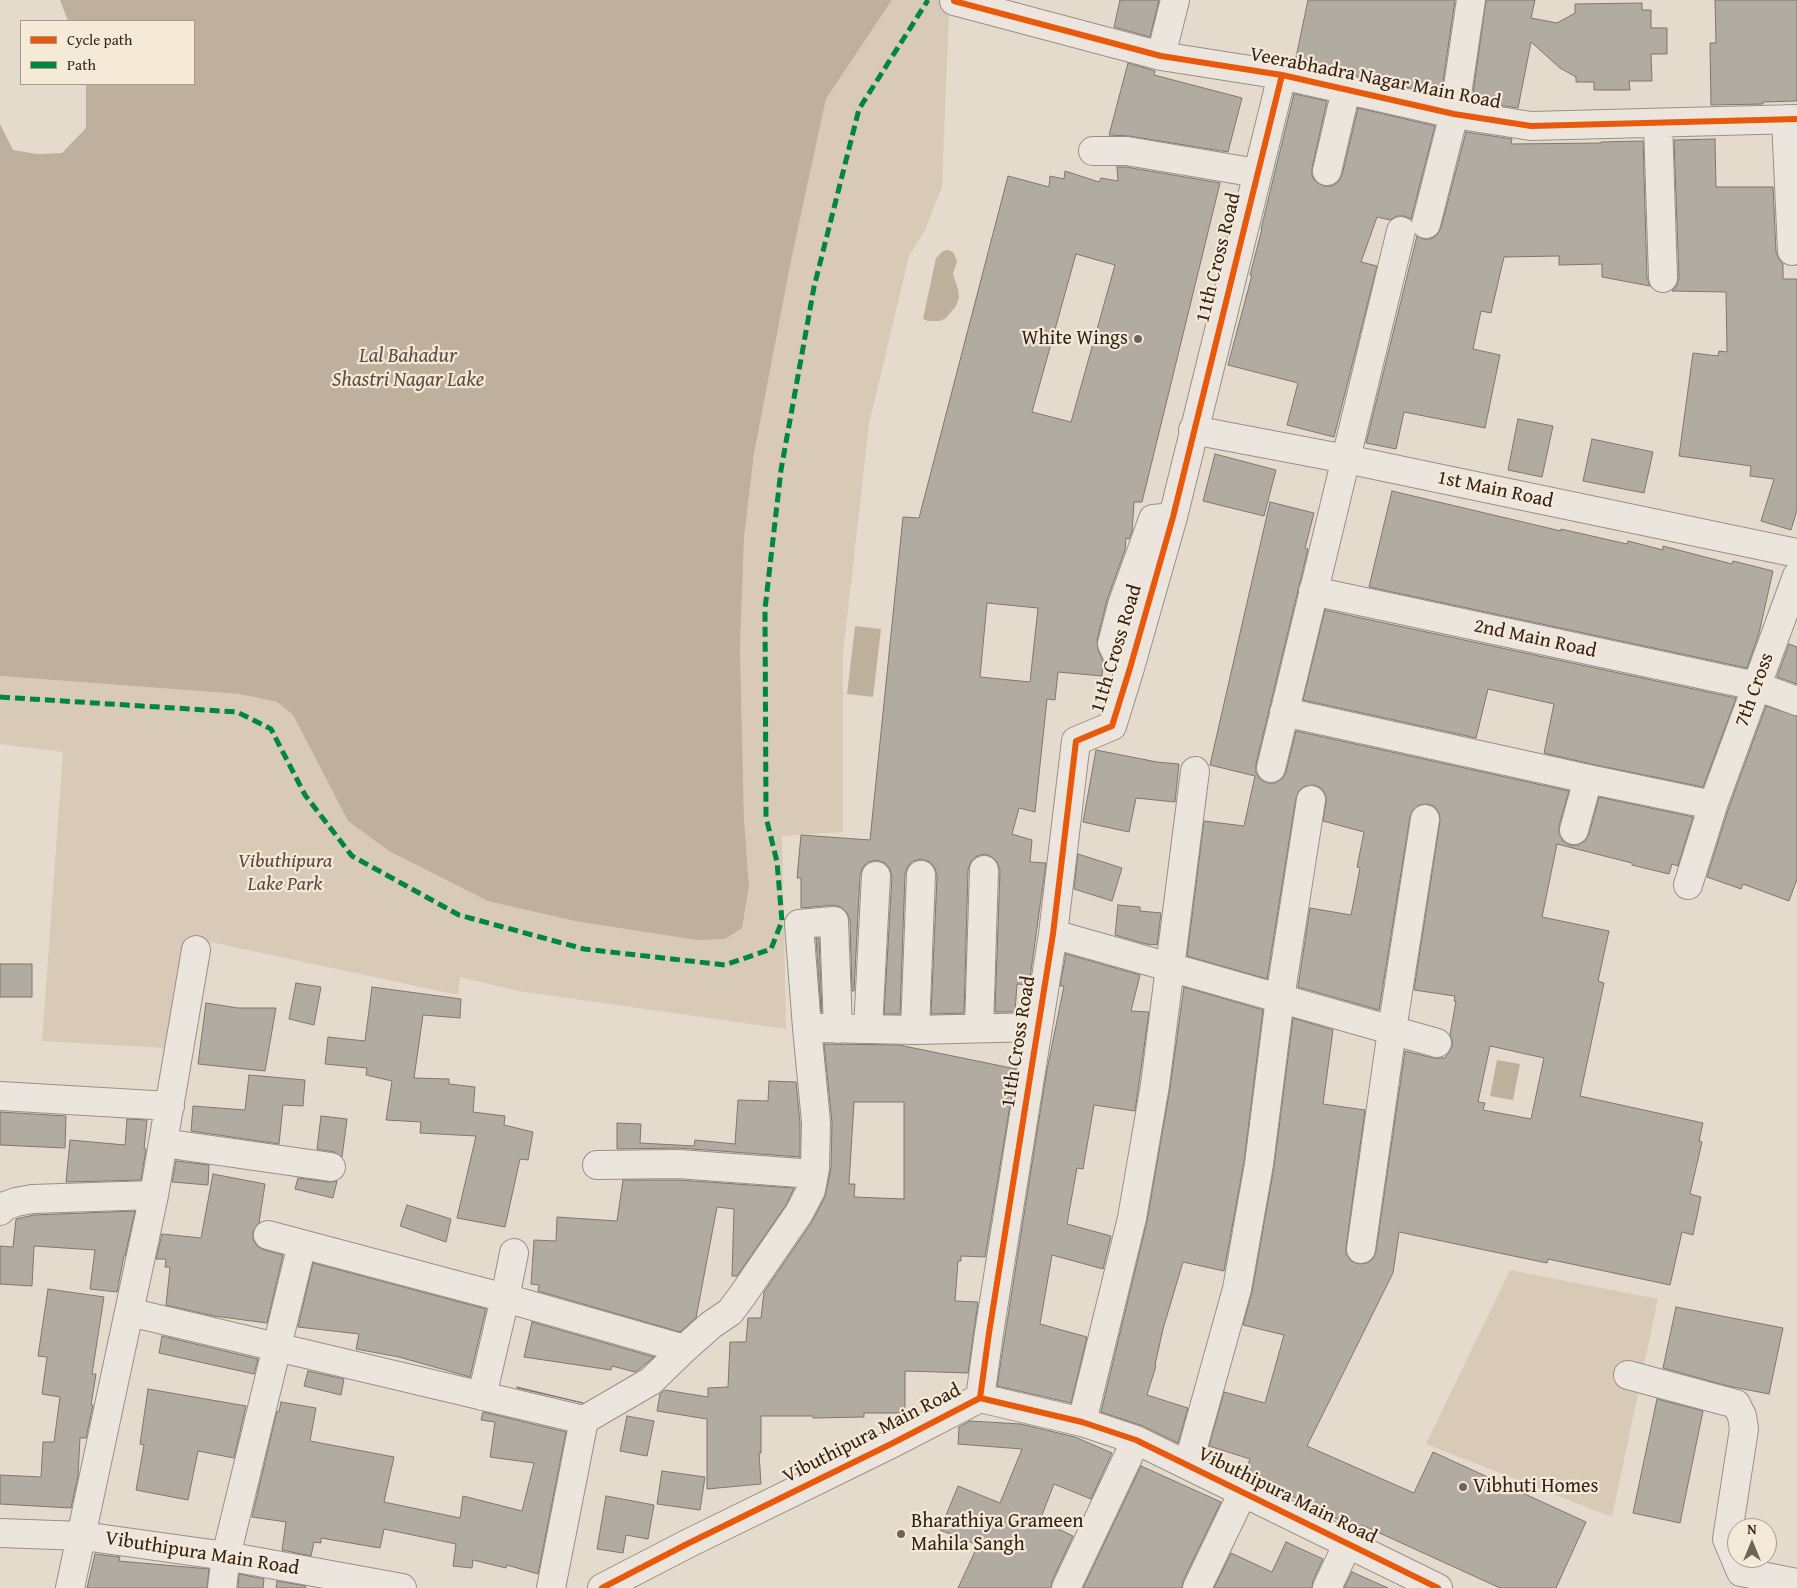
<!DOCTYPE html>
<html>
<head>
<meta charset="utf-8">
<style>
  body { margin:0 }
  #map { position:relative; width:1797px; height:1588px; overflow:hidden; background:#e5dbcd; font-family:"Gentium Book Plus",serif }
  canvas { display:block }
  .legend { position:absolute; left:20px; top:20px; width:175px; height:65px; box-sizing:border-box; background:#f5e9d8; border:1px solid #a8998c; margin:0; padding:6px 9px; list-style:none; font-size:15px; color:#342219 }
  .legend li { display:flex; align-items:center; gap:10px; height:25px }
  .legend b { width:25px; border:1px solid #a8998c }
  .north { position:absolute; left:1727px; top:1518px; width:50px; height:50px; box-sizing:border-box; background:#f5e9d8; border:1px solid #a8998c; border-radius:50%; rotate:0deg; font-size:14px; font-weight:700; line-height:20px; text-align:center; color:#342219 }
  .north::after { content:''; display:block; margin:auto; width:18px; height:22px; background:#726358; clip-path:polygon(50% 0,100% 100%,50% 72%,0 100%) }
</style>
</head>
<body>
<div id="map">
<canvas width="1797" height="1588"></canvas>
<ul class="legend">
<li><b style="height:6px;background:#e8590c"></b>Cycle path</li>
<li><b style="height:6px;background:#00873e"></b>Path</li>
</ul>
<div class="north">N</div>
</div>
<script>
const ctx = document.querySelector('canvas').getContext('2d');
ctx.lineJoin = 'round';
function paint(path, color) {
  ctx.fillStyle = color;
  ctx.fill(path, 'evenodd');
}
function poly(rows) {
  const path = new Path2D();
  for (const r of rows) {
    path.moveTo(r[0], r[1]);
    for (let i = 2; i < r.length; i += 2) path.lineTo(r[i], r[i + 1]);
  }
  return path;
}
function strokePath(path, color, width, dash) {
  ctx.strokeStyle = color;
  ctx.lineWidth = width;
  ctx.lineCap = dash ? 'butt' : 'round';
  ctx.setLineDash(dash || []);
  ctx.stroke(path);
}
function write(font, color, halo, rows, align = 'center') {
  ctx.font = font + ' "Gentium Book Plus",serif';
  ctx.lineWidth = 4.5;
  ctx.setLineDash([]);
  ctx.textBaseline = 'middle';
  ctx.strokeStyle = halo;
  ctx.fillStyle = color;
  for (const [text, x, y, turn = 0] of rows) {
    ctx.save();
    ctx.translate(x, y);
    ctx.rotate((+turn || 0) * Math.PI / 180);
    ctx.textAlign = isNaN(turn) ? turn : align;
    if (halo) ctx.strokeText(text, 0, 0);
    ctx.fillText(text, 0, 0);
    ctx.restore();
  }
}
paint(poly([
  [892,0,955,0,949,12,942,187,925,230,909,256,869,424,843,654,843,832,782,836,786,1029,518,991,460,977,458,995,187,937,164,1048,42,1041,63,752,0,744,0,676,239,694,277,702,293,715,348,821,749,886,744,818,740,649,744,538,754,454,791,261,826,99],
  [1510,1270,1658,1299,1612,1517,1426,1444]
]), '#d9cab8');
paint(poly([
  [60,0,892,0,826,99,791,261,754,454,744,538,740,649,744,818,749,886,742,928,725,939,697,940,575,921,488,901,389,851,348,821,293,715,277,702,239,694,0,676,0,124,13,150,37,154,62,153,86,128,86,84,194,84,194,21,68,21],
  [948,250,953,252,957,261,953,274,958,289,959,298,956,306,946,318,940,321,928,321,923,319,936,258,943,251],
  [855,626,881,629,873,697,847,694],
  [1497,1060,1520,1064,1513,1100,1490,1096]
]), '#bfb09d');
const building = poly([
  [1120,0,1159,0,1150,37,1114,27,1120,0],
  [1308,0,1455,0,1441,95,1295,62,1308,0],
  [1486,0,1535,0,1531,18,1557,23,1575,13,1575,4,1642,3,1642,10,1651,10,1651,28,1667,28,1667,54,1651,54,1652,81,1629,81,1630,90,1594,90,1594,82,1576,82,1576,77,1560,68,1531,42,1518,108,1472,101,1486,0],
  [1715,0,1797,0,1797,101,1763,102,1763,104,1711,105,1710,43,1716,43,1715,0],
  [1128,63,1155,71,1154,75,1242,98,1228,152,1129,136,1109,135,1128,63],
  [1294,94,1327,101,1312,168,1312,176,1316,182,1324,186,1332,186,1338,182,1342,175,1358,108,1435,126,1411,219,1404,216,1397,216,1390,220,1377,217,1361,262,1377,266,1334,437,1287,425,1298,383,1228,365,1252,275,1250,275,1262,229,1261,229,1294,94],
  [1466,132,1512,139,1511,144,1601,143,1601,142,1643,141,1647,278,1650,286,1602,277,1602,264,1559,265,1559,256,1504,257,1491,313,1481,311,1473,349,1500,355,1485,428,1404,412,1396,449,1366,443,1417,236,1423,239,1431,239,1437,235,1441,228,1466,132],
  [1715,139,1716,187,1773,187,1776,252,1779,259,1783,264,1783,279,1797,279,1797,510,1791,530,1761,521,1774,479,1750,476,1751,466,1679,456,1693,353,1718,356,1719,351,1727,352,1726,292,1672,291,1677,285,1679,278,1674,140,1715,139],
  [1117,167,1126,167,1220,183,1142,502,1134,502,1132,532,1129,539,1126,538,1125,550,1107,600,1097,640,1098,650,1103,661,1102,676,1058,672,1055,700,1047,699,1035,812,1019,808,1012,834,1032,840,1030,862,1046,863,1029,985,1017,984,1015,1012,995,1012,1000,870,997,862,992,857,985,854,977,856,971,861,968,870,964,1013,931,1014,937,876,935,868,930,862,921,859,913,861,908,866,905,874,900,1014,884,1014,892,877,890,869,885,863,876,860,868,862,863,867,860,875,854,991,852,991,850,920,847,913,841,907,833,905,801,908,801,878,797,878,801,835,870,840,903,517,919,518,1008,176,1049,187,1050,176,1064,179,1065,171,1099,182,1101,178,1118,181,1117,167],
  [1076,254,1115,265,1071,422,1032,412,1076,254],
  [987,603,1038,608,1030,682,980,677,987,603],
  [1518,419,1553,426,1542,477,1508,470,1518,419],
  [1592,439,1653,452,1644,493,1583,481,1592,439],
  [1215,454,1276,470,1264,516,1203,501,1215,454],
  [1392,491,1561,531,1561,529,1627,544,1628,541,1663,550,1663,546,1732,564,1733,561,1773,571,1759,633,1747,668,1369,587,1392,491],
  [1270,502,1314,513,1305,548,1308,549,1256,764,1256,773,1261,780,1267,783,1275,783,1283,778,1286,772,1296,731,1569,791,1559,826,1559,833,1563,841,1570,845,1578,845,1585,841,1589,834,1599,797,1693,817,1678,866,1672,864,1669,874,1632,865,1632,863,1557,844,1542,917,1609,931,1598,981,1604,983,1580,1096,1703,1123,1699,1141,1702,1142,1690,1194,1701,1197,1693,1235,1682,1232,1670,1285,1548,1259,1547,1263,1399,1232,1393,1273,1307,1446,1414,1493,1433,1452,1586,1522,1556,1588,1500,1588,1362,1525,1359,1530,1245,1473,1250,1459,1209,1446,1224,1392,1265,1403,1284,1335,1243,1325,1252,1292,1274,1167,1293,1018,1333,1030,1323,1104,1365,1110,1346,1247,1346,1254,1351,1261,1359,1264,1367,1263,1373,1259,1376,1251,1405,1051,1433,1058,1445,1058,1452,1047,1452,1040,1450,1035,1456,1001,1454,1001,1455,996,1414,990,1440,821,1439,813,1435,807,1428,804,1419,805,1413,810,1410,817,1379,1010,1298,987,1310,908,1351,915,1360,868,1357,867,1364,832,1323,821,1326,802,1326,795,1321,788,1314,785,1305,786,1299,791,1296,798,1267,979,1187,956,1204,821,1244,826,1255,776,1210,765,1270,502],
  [1490,1046,1544,1058,1531,1119,1483,1110,1485,1103,1478,1102,1490,1046],
  [1325,610,1361,618,1736,698,1703,787,1591,764,1544,753,1554,704,1488,689,1476,738,1303,700,1325,610],
  [1789,644,1797,647,1797,684,1777,677,1789,644],
  [1766,706,1797,716,1797,879,1789,901,1743,884,1741,889,1707,877,1728,810,1766,706],
  [1096,750,1157,762,1179,764,1175,802,1136,798,1129,832,1083,822,1096,750],
  [1078,854,1122,868,1112,901,1074,889,1078,854],
  [1118,905,1140,907,1140,911,1161,913,1157,945,1146,944,1115,935,1118,905],
  [816,938,819,938,822,1012,821,1012,816,938],
  [1066,954,1140,975,1131,1011,1149,1012,1135,1111,1094,1105,1083,1169,1077,1168,1067,1224,1111,1236,1103,1269,1052,1255,1040,1324,1087,1337,1071,1403,997,1386,1046,1075,1064,986,1060,986,1066,954],
  [0,964,32,964,32,997,0,997,0,964],
  [296,983,321,987,314,1025,289,1019,296,983],
  [372,987,461,999,460,1018,423,1015,414,1078,449,1079,449,1084,475,1087,473,1112,505,1116,504,1125,533,1132,528,1160,520,1159,505,1227,457,1218,476,1136,420,1133,421,1122,386,1120,392,1081,366,1075,367,1068,325,1064,328,1037,365,1041,372,987],
  [1184,987,1263,1010,1244,1162,1224,1271,1183,1262,1163,1329,1155,1365,1156,1366,1147,1395,1188,1408,1178,1443,1143,1426,1101,1412,1147,1221,1170,1088,1184,987],
  [206,1003,238,1008,276,1008,265,1071,198,1064,206,1003],
  [824,1044,899,1045,1016,1069,985,1257,961,1256,961,1261,958,1261,955,1301,978,1302,968,1373,905,1371,905,1413,864,1413,864,1417,813,1418,813,1416,761,1416,761,1453,759,1453,761,1484,707,1489,707,1419,657,1411,660,1394,665,1390,708,1397,708,1388,728,1387,730,1342,746,1342,748,1318,761,1318,764,1292,812,1222,825,1197,831,1168,832,1122,824,1044],
  [854,1102,904,1102,904,1199,854,1197,855,1184,849,1184,854,1102],
  [249,1075,305,1080,303,1106,283,1105,279,1144,191,1131,193,1106,245,1110,249,1075],
  [769,1081,796,1082,800,1123,800,1157,679,1148,617,1149,617,1123,641,1124,640,1143,694,1146,695,1140,735,1144,738,1100,768,1101,769,1081],
  [0,1112,66,1116,65,1148,0,1145,0,1112],
  [321,1116,347,1119,342,1157,334,1152,317,1149,321,1116],
  [127,1119,147,1120,144,1149,146,1149,141,1180,66,1182,70,1140,125,1145,127,1119],
  [176,1161,209,1165,208,1185,172,1182,176,1161],
  [213,1174,265,1184,259,1223,253,1231,253,1239,257,1246,264,1250,283,1255,267,1323,214,1316,166,1305,170,1267,165,1267,166,1259,156,1259,162,1234,201,1238,213,1174],
  [298,1178,329,1182,337,1181,333,1198,295,1189,298,1178],
  [623,1180,678,1180,794,1188,786,1205,737,1276,732,1276,734,1209,717,1207,696,1318,680,1332,538,1291,539,1285,531,1284,534,1240,556,1241,557,1217,617,1221,623,1180],
  [407,1205,451,1219,446,1242,400,1226,407,1205],
  [135,1211,125,1256,124,1256,117,1292,90,1289,95,1250,34,1246,32,1286,0,1284,0,1246,13,1247,16,1219,34,1215,135,1211],
  [313,1263,486,1309,470,1377,399,1357,356,1349,359,1334,298,1327,313,1263],
  [48,1289,104,1297,92,1374,96,1374,91,1405,93,1405,86,1438,80,1438,78,1476,71,1508,0,1504,0,1475,41,1477,43,1442,54,1442,60,1397,42,1394,47,1357,38,1356,48,1289],
  [1676,1307,1783,1328,1769,1394,1728,1386,1663,1368,1676,1307],
  [532,1322,654,1357,641,1368,635,1372,612,1366,611,1370,524,1357,532,1322],
  [162,1336,258,1359,254,1374,159,1353,162,1336],
  [308,1371,344,1379,341,1395,304,1386,308,1371],
  [517,1387,583,1403,517,1388,517,1387],
  [148,1389,246,1406,234,1458,198,1451,188,1500,136,1490,144,1445,140,1444,148,1389],
  [1657,1399,1703,1411,1680,1523,1633,1513,1657,1399],
  [281,1402,316,1408,310,1441,394,1457,384,1502,460,1518,463,1496,522,1511,534,1463,490,1457,495,1422,481,1420,483,1412,566,1432,538,1574,507,1565,506,1568,473,1560,472,1568,453,1566,456,1544,384,1529,380,1548,321,1538,321,1543,314,1542,311,1556,282,1550,286,1522,252,1517,277,1411,279,1412,281,1402],
  [627,1416,654,1421,647,1456,620,1451,627,1416],
  [970,1421,1021,1424,1075,1437,1112,1453,1091,1499,1054,1484,1040,1520,1073,1536,1052,1581,1051,1588,958,1588,978,1545,940,1530,958,1486,1000,1503,1022,1449,958,1444,959,1427,970,1421],
  [1141,1466,1221,1502,1183,1581,1182,1588,1083,1588,1141,1466],
  [662,1471,705,1477,700,1510,657,1504,662,1471],
  [606,1496,654,1505,648,1539,626,1535,623,1553,597,1549,606,1496],
  [1286,1542,1323,1559,1313,1581,1312,1588,1214,1588,1231,1553,1272,1572,1286,1542],
  [95,1554,120,1557,119,1561,209,1569,207,1588,87,1588,95,1554],
  [1352,1572,1388,1588,1344,1588,1352,1572],
  [239,1574,264,1579,263,1588,238,1588,239,1574],
  [277,1581,306,1586,305,1588,276,1588,277,1581]
]);
paint(building, '#b2aba1');
strokePath(building, '#7f776f', 1);
const minor = poly([
  [954,1,1161,56,1282,75,1454,114,1531,126,1797,119],
  [1161,56,1175,0],
  [1786,119,1792,251],
  [1658,123,1663,278],
  [1093,151,1127,151,1257,173],
  [1327,171,1346,90],
  [1426,224,1454,114,1471,0],
  [1193,430,1346,459,1797,553],
  [1313,591,1756,686,1797,701],
  [1130,668,1120,661,1112,644,1122,605,1153,519,1173,517],
  [1284,712,1588,779,1713,805],
  [1271,768,1401,231],
  [1574,830,1588,779],
  [1688,885,1713,805,1797,576],
  [1053,934,1437,1043],
  [821,1028,915,1030,1038,1027],
  [979,1028,984,870],
  [868,1029,876,876],
  [915,1030,921,875],
  [0,1096,170,1106],
  [163,1143,331,1167],
  [597,1165,678,1164,814,1174],
  [0,1211,5,1206,16,1202,32,1199,154,1195],
  [268,1235,505,1298,684,1349],
  [1361,1249,1392,1030,1425,819],
  [129,1312,584,1420],
  [1628,1375,1736,1404,1742,1416,1744,1429,1727,1539,1741,1572,1797,1583],
  [482,1396,505,1298,514,1253],
  [980,1398,989,1333,1053,934,1076,741,1112,726,1130,668,1173,517,1282,75],
  [1082,1422,1132,1218,1155,1085,1195,771],
  [1188,1465,1237,1289,1259,1164,1280,998,1311,800],
  [0,1533,83,1536,226,1556,402,1588],
  [70,1588,154,1195,196,950],
  [222,1588,226,1556,302,1244],
  [551,1588,584,1420,651,1381,684,1349,711,1325,730,1312,742,1296,799,1213,811,1190,815,1168,816,1122,807,1028,799,924,834,921,838,1029],
  [602,1588,687,1544,891,1444,980,1398,1082,1422,1136,1440,1438,1588],
  [1066,1588,1136,1440],
  [1197,1588,1243,1492],
  [1327,1588,1348,1543]
]);
strokePath(minor, '#989087', 30);
strokePath(minor, '#ebe5de', 28);
strokePath(poly([
  [0,697,237,712,271,729,305,795,352,856,459,915,584,949,725,965,771,949,782,921,777,862,766,817,765,609,781,470,814,287,859,109,928,0]
]), '#00873e', 5, [10, 5]);
strokePath(poly([
  [954,1,1161,56,1282,75,1454,114,1531,126,1797,119],
  [980,1398,989,1333,1053,934,1076,741,1112,726,1130,668,1173,517,1282,75],
  [602,1588,687,1544,891,1444,980,1398,1082,1422,1136,1440,1438,1588]
]), '#e8590c', 6);
for (const [x, y, r, color] of [
  [1138,339,5,"#726358"],
  [1463,1487,5,"#726358"],
  [901,1534,5,"#726358"]
]) {
  const dot = new Path2D();
  dot.arc(x, y, r, 0, 2 * Math.PI);
  ctx.fillStyle = color;
  ctx.fill(dot);
  strokePath(dot, '#f5e9d8', 2);
}
write('20px', '#342219', '#f5e9d8', [
  ["Veerabhadra Nagar Main Road",1375,79,11],
  ["11th Cross Road",1219,258,-76],
  ["1st Main Road",1495,490,12],
  ["2nd Main Road",1535,639,12],
  ["11th Cross Road",1117,649,-73],
  ["7th Cross",1755,690,-70],
  ["11th Cross Road",1019,1042,-81],
  ["Vibuthipura Main Road",872,1434,-27],
  ["Vibuthipura Main Road",1287,1496,26],
  ["Vibuthipura Main Road",202,1554,9]
]);
write('20px', '#342219', '#f5e9d8', [
  ["White Wings",1128,339,"right"],
  ["Vibhuti Homes",1473,1487],
  ["Bharathiya Grameen",911,1522],
  ["Mahila Sangh",911,1545]
], 'left');
write('italic 20px', '#5b493c', '#f5e9d8', [
  ["Vibuthipura",285,862],
  ["Lake Park",285,885]
]);
write('italic 21px', '#5f4d40', '#f5e9d8', [
  ["Lal Bahadur",408,357],
  ["Shastri Nagar Lake",408,381]
]);
</script>
</body>
</html>
